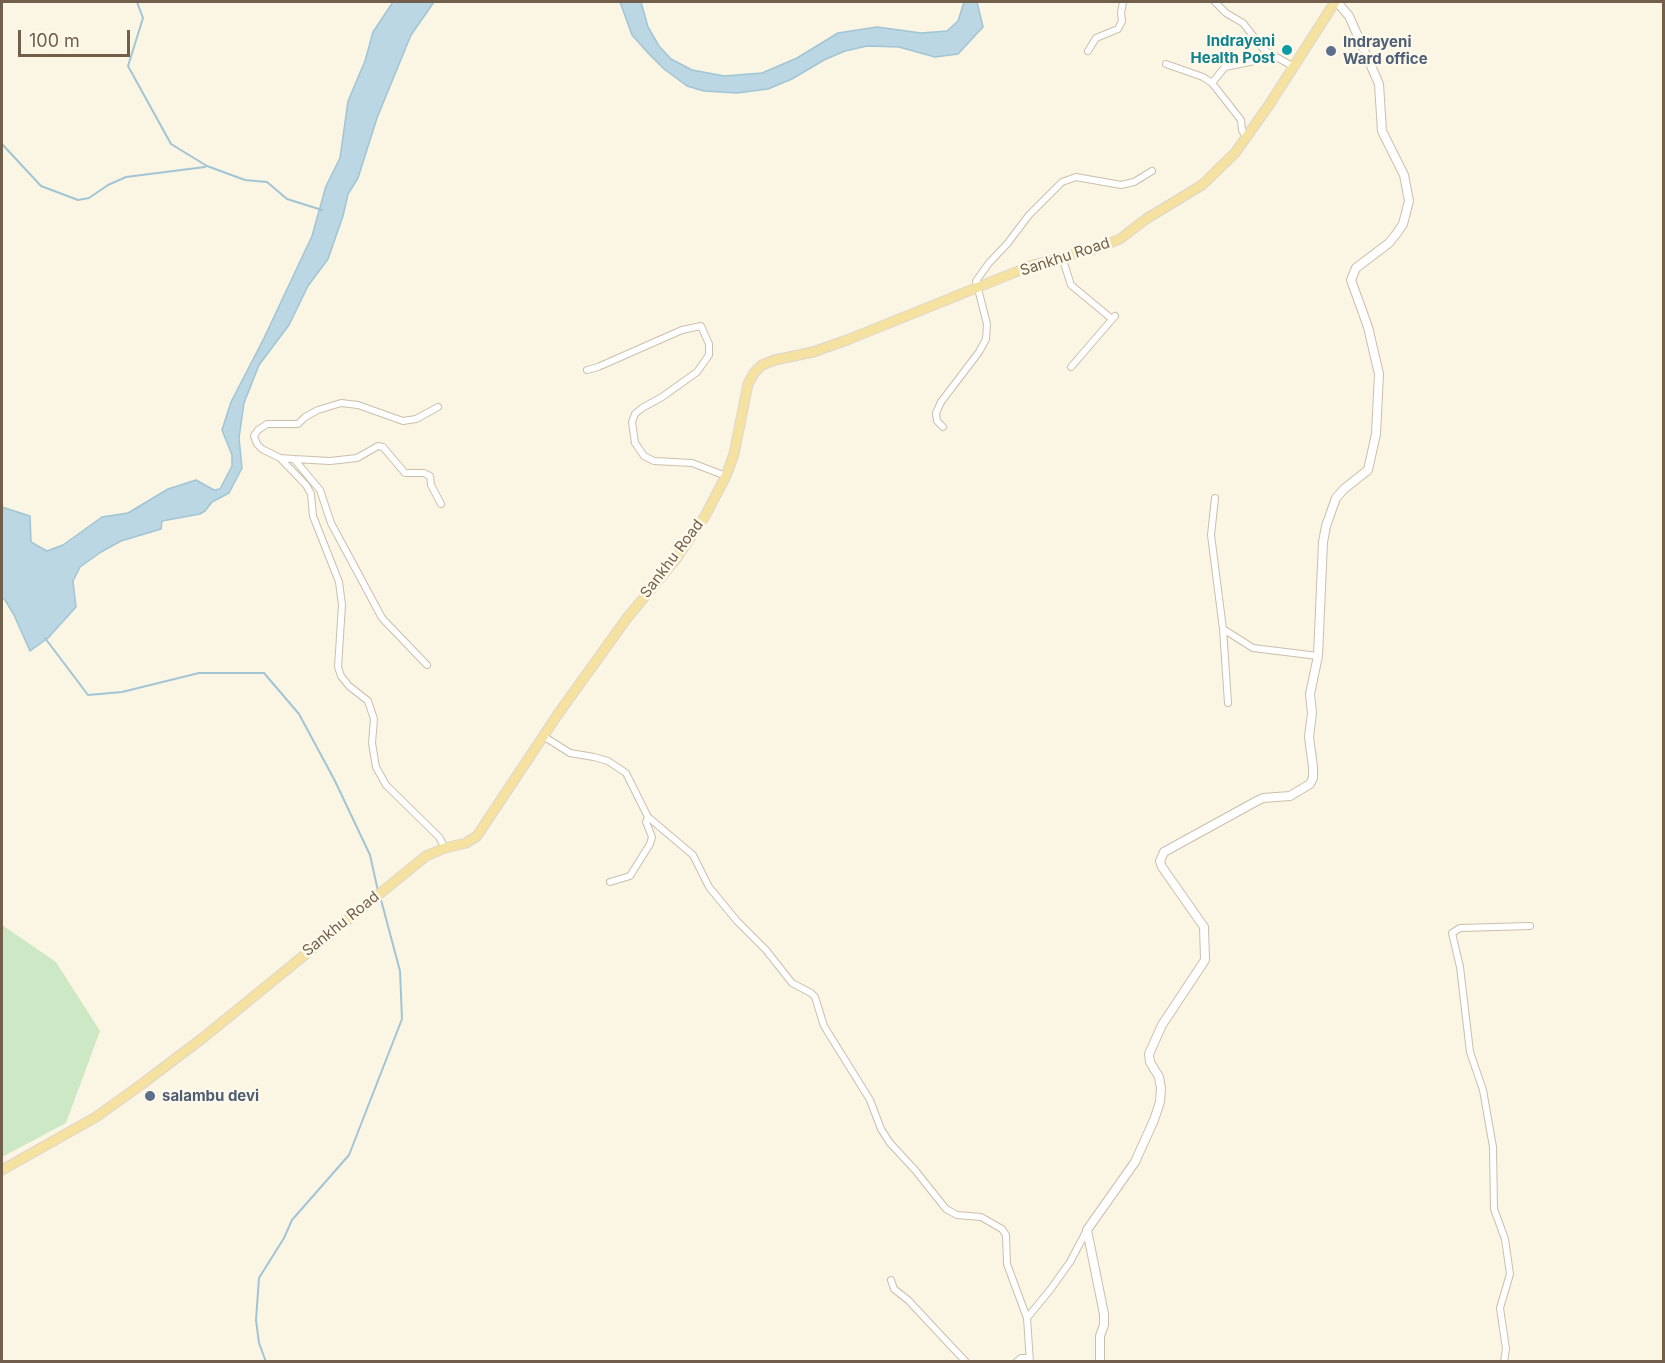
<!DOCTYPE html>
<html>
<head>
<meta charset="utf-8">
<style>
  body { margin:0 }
  #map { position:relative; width:1665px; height:1363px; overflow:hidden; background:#fbf5e4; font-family:Inter,sans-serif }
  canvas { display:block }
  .frame { position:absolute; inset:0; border:3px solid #725f4b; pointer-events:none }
  .scale { position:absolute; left:18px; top:30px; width:112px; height:27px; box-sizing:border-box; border:3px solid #725f4b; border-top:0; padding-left:8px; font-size:18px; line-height:21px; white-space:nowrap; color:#725f4b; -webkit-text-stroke:4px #fef9ea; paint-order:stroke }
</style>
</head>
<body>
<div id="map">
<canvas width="1665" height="1363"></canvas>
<div class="frame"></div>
<div class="scale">100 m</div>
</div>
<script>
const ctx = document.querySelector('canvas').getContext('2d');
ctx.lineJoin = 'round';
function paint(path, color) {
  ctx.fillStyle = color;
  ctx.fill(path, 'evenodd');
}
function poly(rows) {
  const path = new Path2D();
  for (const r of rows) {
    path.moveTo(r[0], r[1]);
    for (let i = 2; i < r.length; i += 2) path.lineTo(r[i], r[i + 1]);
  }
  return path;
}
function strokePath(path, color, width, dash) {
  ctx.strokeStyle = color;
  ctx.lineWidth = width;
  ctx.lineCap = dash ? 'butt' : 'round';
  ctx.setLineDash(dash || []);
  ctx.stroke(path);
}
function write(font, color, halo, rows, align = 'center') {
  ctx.font = font + ' Inter,sans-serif';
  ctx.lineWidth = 5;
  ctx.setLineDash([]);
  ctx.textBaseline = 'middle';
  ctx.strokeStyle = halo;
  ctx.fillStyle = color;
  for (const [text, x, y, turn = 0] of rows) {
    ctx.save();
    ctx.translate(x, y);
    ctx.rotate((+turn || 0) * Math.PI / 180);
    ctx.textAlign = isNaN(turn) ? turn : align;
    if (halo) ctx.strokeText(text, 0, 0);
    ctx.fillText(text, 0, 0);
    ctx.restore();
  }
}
paint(poly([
  [2,925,56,962,100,1031,66,1123,2,1157]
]), '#cde8c4');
const water = poly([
  [393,2,434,2,411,35,377,118,358,178,348,194,343,216,328,259,308,286,289,325,259,365,244,403,239,438,242,468,229,493,212,502,205,511,200,514,162,521,161,529,121,541,101,552,80,567,73,581,76,607,48,638,30,651,14,615,5,600,2,598,2,507,30,516,31,542,47,551,63,545,102,517,128,513,168,489,196,480,214,490,220,489,232,466,232,455,222,430,231,402,264,338,312,236,326,186,340,158,348,101,365,61,373,32,393,2],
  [620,2,641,2,648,27,659,46,671,59,692,70,724,76,762,73,797,58,838,33,877,27,921,33,947,31,958,21,964,2,977,2,983,27,958,54,935,57,899,47,867,46,845,51,824,60,792,79,768,89,737,93,704,91,687,86,664,69,648,53,632,35,620,2]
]);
paint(water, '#bad7e3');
strokePath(water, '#a1c5d4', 1.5);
strokePath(poly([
  [137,2,143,18,128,66,171,144,207,166,245,180,267,182,287,199,322,210],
  [2,144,41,186,78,200,89,198,108,185,126,177,205,167],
  [45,638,88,695,122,692,199,673,264,673,299,714,335,781,370,855,378,891],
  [266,1362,259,1343,256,1320,259,1278,284,1238,292,1220,349,1155,402,1019,400,971,380,896]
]), '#a1c5d4', 2);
const minor = poly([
  [1215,2,1226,13,1243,23,1264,50,1294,67],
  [1088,51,1096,38,1118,29,1122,21,1121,13,1123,2],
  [1166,64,1203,77,1212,83,1241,120,1242,130,1246,138],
  [1212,83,1225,67,1274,57],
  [1062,257,1071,285,1112,319],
  [1071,367,1115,316],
  [587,370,598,367,682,330,701,326,709,344,709,355,697,372,662,397,642,408,635,414,632,422,635,443,644,456,654,461,692,463,726,476],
  [943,427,937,421,936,413,941,402,979,352,986,339,987,324,976,281,989,263,1007,244,1029,215,1062,182,1076,177,1121,185,1134,182,1152,171],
  [280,458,306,485,311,494,313,516,339,582,342,605,338,667,341,676,349,686,368,701,374,719,372,743,376,767,386,785,439,837,445,848],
  [294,459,330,461,357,458,378,446,383,447,405,473,424,473,430,476,431,485,441,504],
  [1215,498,1211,535,1223,629,1253,648,1318,656],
  [1223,629,1228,703],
  [427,665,382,618,331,523,320,490,309,477,294,459,280,458,262,449,257,444,254,436,258,430,267,424,298,424,305,417,318,410,341,403,358,405,403,421,416,419,438,407],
  [543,736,570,753,594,757,608,761,626,773,648,817,693,855,709,887,737,921,766,950,792,983,811,993,815,997,824,1026,870,1100,881,1129,890,1143,915,1170,946,1209,957,1215,981,1217,1002,1229,1006,1235,1007,1264,1027,1318,1030,1362],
  [610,882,630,876,650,844,652,837,646,822,648,817],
  [891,1280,894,1289,908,1300,966,1362],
  [1027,1318,1050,1290,1070,1262,1087,1230],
  [1016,1362,1021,1358,1029,1358],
  [1504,1362,1506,1349,1500,1308,1510,1274,1505,1239,1494,1209,1493,1147,1483,1090,1470,1052,1460,967,1452,933,1460,928,1530,926]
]);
const tertiary = poly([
  [1100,1362,1100,1336,1104,1325,1104,1314,1087,1230,1135,1162,1154,1120,1160,1102,1161,1088,1159,1077,1150,1062,1149,1054,1162,1025,1205,960,1204,927,1162,867,1160,861,1164,852,1255,802,1263,798,1290,796,1310,784,1313,778,1313,767,1309,737,1312,713,1310,694,1318,656,1323,542,1326,526,1336,498,1344,489,1368,470,1376,434,1379,374,1368,327,1351,280,1356,268,1389,243,1397,233,1403,224,1409,201,1404,175,1382,131,1379,84,1349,16,1337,2]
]);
const primary = poly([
  [2,1170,96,1117,142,1084,204,1037,426,856,445,848,466,843,477,836,558,714,627,618,676,559,705,516,726,476,734,454,748,384,754,373,762,365,775,360,813,352,847,340,1033,265,1098,248,1120,239,1146,219,1202,185,1235,153,1269,105,1335,2]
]);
strokePath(minor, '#ccbeab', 8);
strokePath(tertiary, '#ccbeab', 10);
strokePath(primary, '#dad5d0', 11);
strokePath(minor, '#fff', 6);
strokePath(tertiary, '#fff', 8);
strokePath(primary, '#f6e2a0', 9);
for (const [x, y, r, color] of [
  [1287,50,6,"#0f9aa8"],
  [1331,51,6,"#5c6f8a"],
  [150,1096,6,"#5c6f8a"]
]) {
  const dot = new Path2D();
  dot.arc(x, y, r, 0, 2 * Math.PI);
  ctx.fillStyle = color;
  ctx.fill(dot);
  strokePath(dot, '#fef9ea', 2);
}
write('bold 15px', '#0d838f', '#fef9ea', [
  ["Indrayeni",1275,41],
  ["Health Post",1275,58]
], 'right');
write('bold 15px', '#4e5e75', '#fef9ea', [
  ["Indrayeni",1343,42],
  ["Ward office",1343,59],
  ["salambu devi",162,1096]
], 'left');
write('15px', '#725f4b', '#fef9ea', [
  ["Sankhu Road",1065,257,-18],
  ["Sankhu Road",672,559,-53],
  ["Sankhu Road",341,924,-39]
]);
</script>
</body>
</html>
